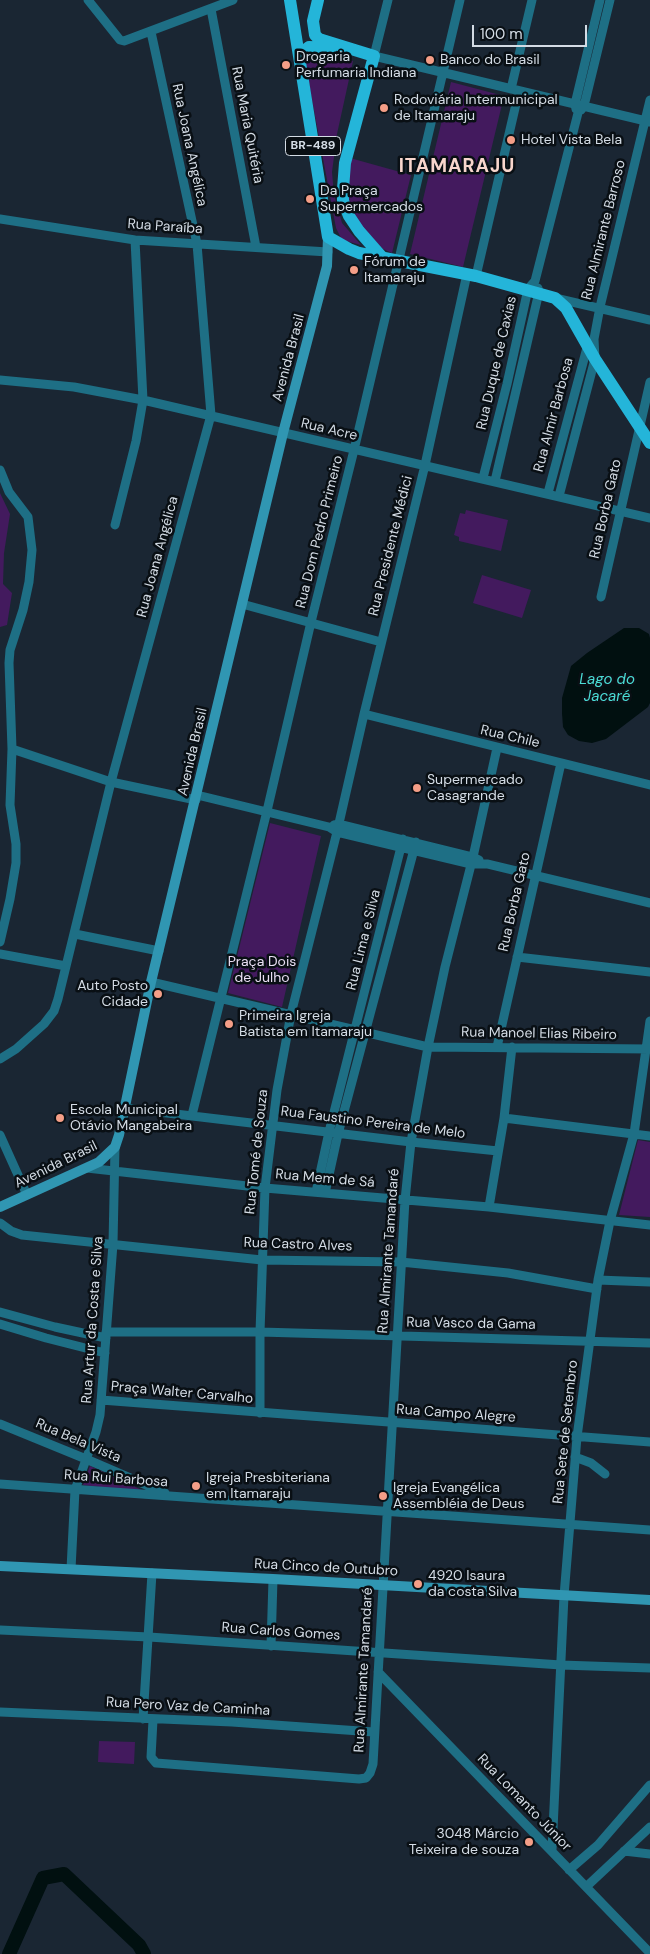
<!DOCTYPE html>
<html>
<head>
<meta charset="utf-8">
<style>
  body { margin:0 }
  #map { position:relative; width:650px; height:1954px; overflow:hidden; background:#1a2633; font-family:"DM Sans",sans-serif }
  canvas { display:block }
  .scale { position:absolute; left:472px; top:25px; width:115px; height:22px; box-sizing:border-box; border:2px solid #d4dce5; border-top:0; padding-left:6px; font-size:15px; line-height:18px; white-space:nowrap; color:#d4dce5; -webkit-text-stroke:4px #090f14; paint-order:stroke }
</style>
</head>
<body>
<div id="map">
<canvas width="650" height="1954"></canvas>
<div class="scale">100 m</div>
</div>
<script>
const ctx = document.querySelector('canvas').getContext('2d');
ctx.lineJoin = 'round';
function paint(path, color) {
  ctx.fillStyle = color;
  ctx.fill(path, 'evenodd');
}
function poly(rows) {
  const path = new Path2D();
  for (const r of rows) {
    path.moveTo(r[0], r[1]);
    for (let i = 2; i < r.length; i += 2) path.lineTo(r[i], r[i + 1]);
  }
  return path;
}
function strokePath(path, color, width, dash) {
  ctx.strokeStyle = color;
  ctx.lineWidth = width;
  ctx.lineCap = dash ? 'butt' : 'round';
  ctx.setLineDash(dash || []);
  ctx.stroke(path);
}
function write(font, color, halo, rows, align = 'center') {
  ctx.font = font + ' "DM Sans",sans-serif';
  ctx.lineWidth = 5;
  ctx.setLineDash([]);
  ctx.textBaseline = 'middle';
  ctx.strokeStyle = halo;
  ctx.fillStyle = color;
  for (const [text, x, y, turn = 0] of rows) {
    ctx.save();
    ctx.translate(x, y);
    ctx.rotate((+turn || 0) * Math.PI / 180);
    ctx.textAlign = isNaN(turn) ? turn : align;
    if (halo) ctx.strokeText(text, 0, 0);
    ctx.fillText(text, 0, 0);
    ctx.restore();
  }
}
paint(poly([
  [311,50,353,61,337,134,332,172,334,195,342,223,361,245,342,240,336,228,304,57],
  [451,82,504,96,463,267,410,254],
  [350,158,411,175,392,253,383,249,355,220,347,197],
  [0,493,10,514,4,553,3,584,12,593,7,625,0,627],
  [466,510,508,520,501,551,459,541,459,537,454,535,460,513,465,514],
  [482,575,531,590,522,618,473,603],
  [270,823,321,836,282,1007,228,993],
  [638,1140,650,1142,650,1217,619,1215],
  [90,1466,146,1492,83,1485],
  [99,1741,135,1742,134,1764,98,1762]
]), '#431a5e');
paint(poly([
  [624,628,639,628,649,634,650,638,650,703,648,707,606,739,592,743,579,741,568,735,563,727,562,713,562,698,571,666,587,653]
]), '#011010');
strokePath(poly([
  [9,1954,43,1878,64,1874,139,1945,144,1954]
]), '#011010', 14);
strokePath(poly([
  [88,0,120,40,124,41,233,0],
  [388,0,374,56,650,122],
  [211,9,256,247],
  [511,89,532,0],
  [576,109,575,104,600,0],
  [581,110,584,106,610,0],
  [0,219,135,240,328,252],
  [476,276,519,91],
  [555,298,650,320],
  [0,380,74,387,143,400,650,518],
  [0,470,9,492,28,517,32,550,29,582,23,610,10,650,9,663,12,749,10,805,16,844,16,863,10,899,0,942],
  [483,478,507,384,528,289,535,281,578,113],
  [495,481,539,292,538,288],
  [548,493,588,344],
  [559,496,595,359,594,339,600,307,650,100],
  [115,525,136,441,143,400,135,240],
  [601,597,650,382],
  [242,604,381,642],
  [364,714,650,785],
  [12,749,111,782,196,800],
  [197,795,329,827,337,832,471,864,488,864,650,903],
  [334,825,339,824,473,857,479,860],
  [75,934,159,951],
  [0,954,66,966],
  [517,957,650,972],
  [151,982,428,1047,650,1049],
  [497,1047,561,763],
  [0,1059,16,1049,44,1024,54,1011,58,999,111,782,211,415,197,244,151,32],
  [125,1108,411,1142,498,1151],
  [192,1115,267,811,311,622,354,450,460,0],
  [504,1118,650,1136],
  [0,1135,27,1195],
  [87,1168,265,1188,489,1207,650,1225],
  [316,1192,329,1132,403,839],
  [325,1193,338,1134,416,842],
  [489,1207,504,1118,512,1047],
  [0,1223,11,1231,22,1235,262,1260,401,1262,508,1273,597,1289],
  [598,1280,650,1282],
  [0,1312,55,1327,106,1338],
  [0,1324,46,1338,105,1353],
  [106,1332,260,1332,650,1343],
  [101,1400,650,1442],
  [260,1413,260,1332,265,1188,277,1090,291,1014,337,832,364,714,425,465,467,274],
  [0,1424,86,1459,165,1493],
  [575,1457,591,1463,605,1474],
  [0,1484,650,1530],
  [71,1569,75,1490,96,1432,100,1415,113,1244,115,1147],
  [0,1630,149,1637,561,1665,650,1668],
  [271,1646,273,1579],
  [378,1672,650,1953],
  [0,1712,232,1722,374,1732],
  [143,1719,152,1573],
  [153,1720,151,1757,156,1763,359,1779,366,1778,370,1773,373,1764,405,1200,411,1142,428,1047,445,967,473,857,497,748],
  [552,1850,564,1596,577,1437,598,1280,610,1221,634,1134,650,1021],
  [624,1851,650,1854],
  [569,1870,598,1845,650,1785],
  [586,1887,650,1827]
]), '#1e6f85', 9);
strokePath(poly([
  [0,1207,99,1162,115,1147,119,1135,151,982,283,433,327,266,328,237],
  [0,1566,273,1579,650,1600]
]), '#3096b2', 10);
strokePath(poly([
  [290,0,328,237,349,249,359,253,476,276,555,298,566,308,595,359,650,443],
  [318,0,313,21,315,35,319,39,374,56,345,163,343,189,343,201,349,216,359,231,381,256],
  [299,55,309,47,331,48]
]), '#24b5d9', 12);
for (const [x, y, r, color] of [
  [430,60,5,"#f49e87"],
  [286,65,5,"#f49e87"],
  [384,108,5,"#f49e87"],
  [511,140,5,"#f49e87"],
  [310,199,5,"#f49e87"],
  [354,270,5,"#f49e87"],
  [417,788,5,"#f49e87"],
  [158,994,5,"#f49e87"],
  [229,1024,5,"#f49e87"],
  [60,1118,5,"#f49e87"],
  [196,1486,5,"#f49e87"],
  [383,1496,5,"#f49e87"],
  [418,1584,5,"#f49e87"],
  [529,1842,5,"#f49e87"]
]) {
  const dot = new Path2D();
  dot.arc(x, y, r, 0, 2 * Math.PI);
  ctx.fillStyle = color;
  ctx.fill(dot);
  strokePath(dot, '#090f14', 2);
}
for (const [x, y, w] of [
  [313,146,55]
]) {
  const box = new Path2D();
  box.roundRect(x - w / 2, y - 9.5, w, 19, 4);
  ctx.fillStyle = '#090f14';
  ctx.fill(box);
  strokePath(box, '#d4dce5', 1);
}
write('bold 12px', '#d4dce5', null, [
  ["BR-489",313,146]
]);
write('14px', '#d4dce5', '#090f14', [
  ["Drogaria",296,57],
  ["Perfumaria Indiana",296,73],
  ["Banco do Brasil",440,60],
  ["Rodoviária Intermunicipal",394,100],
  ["de Itamaraju",394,116],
  ["Hotel Vista Bela",521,140],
  ["Da Praça",320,191],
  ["Supermercados",320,207],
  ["Fórum de",364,262],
  ["Itamaraju",364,278],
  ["Supermercado",427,780],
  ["Casagrande",427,796],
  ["Auto Posto",148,986,"right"],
  ["Cidade",148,1002,"right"],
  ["Primeira Igreja",239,1016],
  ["Batista em Itamaraju",239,1032],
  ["Escola Municipal",70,1110],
  ["Otávio Mangabeira",70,1126],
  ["Igreja Presbiteriana",206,1478],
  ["em Itamaraju",206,1494],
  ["Igreja Evangélica",393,1488],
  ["Assembléia de Deus",393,1504],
  ["4920 Isaura",428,1576],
  ["da costa Silva",428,1592],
  ["3048 Márcio",519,1834,"right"],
  ["Teixeira de souza",519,1850,"right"]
], 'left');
write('14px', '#d4dce5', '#090f14', [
  ["Rua Maria Quitéria",247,125,79],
  ["Rua Joana Angélica",189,145,78],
  ["Rua Paraíba",165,227,4],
  ["Rua Almirante Barroso",604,230,-76],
  ["Avenida Brasil",289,358,-75],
  ["Rua Duque de Caxias",497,363,-77],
  ["Rua Almir Barbosa",554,415,-75],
  ["Rua Acre",329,430,13],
  ["Rua Borba Gato",606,509,-77],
  ["Rua Dom Pedro Primeiro",320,532,-76],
  ["Rua Presidente Médici",391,546,-76],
  ["Rua Joana Angélica",158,557,-75],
  ["Rua Chile",510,737,13],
  ["Avenida Brasil",193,752,-77],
  ["Rua Borba Gato",515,902,-77],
  ["Rua Lima e Silva",364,940,-76],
  ["Rua Manoel Elias Ribeiro",539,1034,1],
  ["Rua Faustino Pereira de Melo",373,1123,7],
  ["Rua Tomé de Souza",257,1152,-84],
  ["Avenida Brasil",56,1165,-26],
  ["Rua Mem de Sá",325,1179,5],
  ["Rua Castro Alves",298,1245,2],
  ["Rua Almirante Tamandaré",389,1251,-86],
  ["Rua Artur da Costa e Silva",93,1320,-86],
  ["Rua Vasco da Gama",471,1324,1],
  ["Praça Walter Carvalho",182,1393,5],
  ["Rua Campo Alegre",456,1414,4],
  ["Rua Sete de Setembro",566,1432,-84],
  ["Rua Bela Vista",78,1441,23],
  ["Rua Rui Barbosa",116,1479,4],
  ["Rua Cinco de Outubro",326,1568,3],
  ["Rua Carlos Gomes",281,1632,4],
  ["Rua Almirante Tamandaré",364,1670,-87],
  ["Rua Pero Vaz de Caminha",188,1707,3],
  ["Rua Lomanto Júnior",524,1803,46]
]);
write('14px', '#e9def3', '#090f14', [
  ["Praça Dois",262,962],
  ["de Julho",262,978]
]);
write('italic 15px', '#4bddd7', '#090f14', [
  ["Lago do",607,680],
  ["Jacaré",607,697]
]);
ctx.letterSpacing = '1px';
write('bold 19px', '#f8d6cd', '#090f14', [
  ["ITAMARAJU",457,167]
]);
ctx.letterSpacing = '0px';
</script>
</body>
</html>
